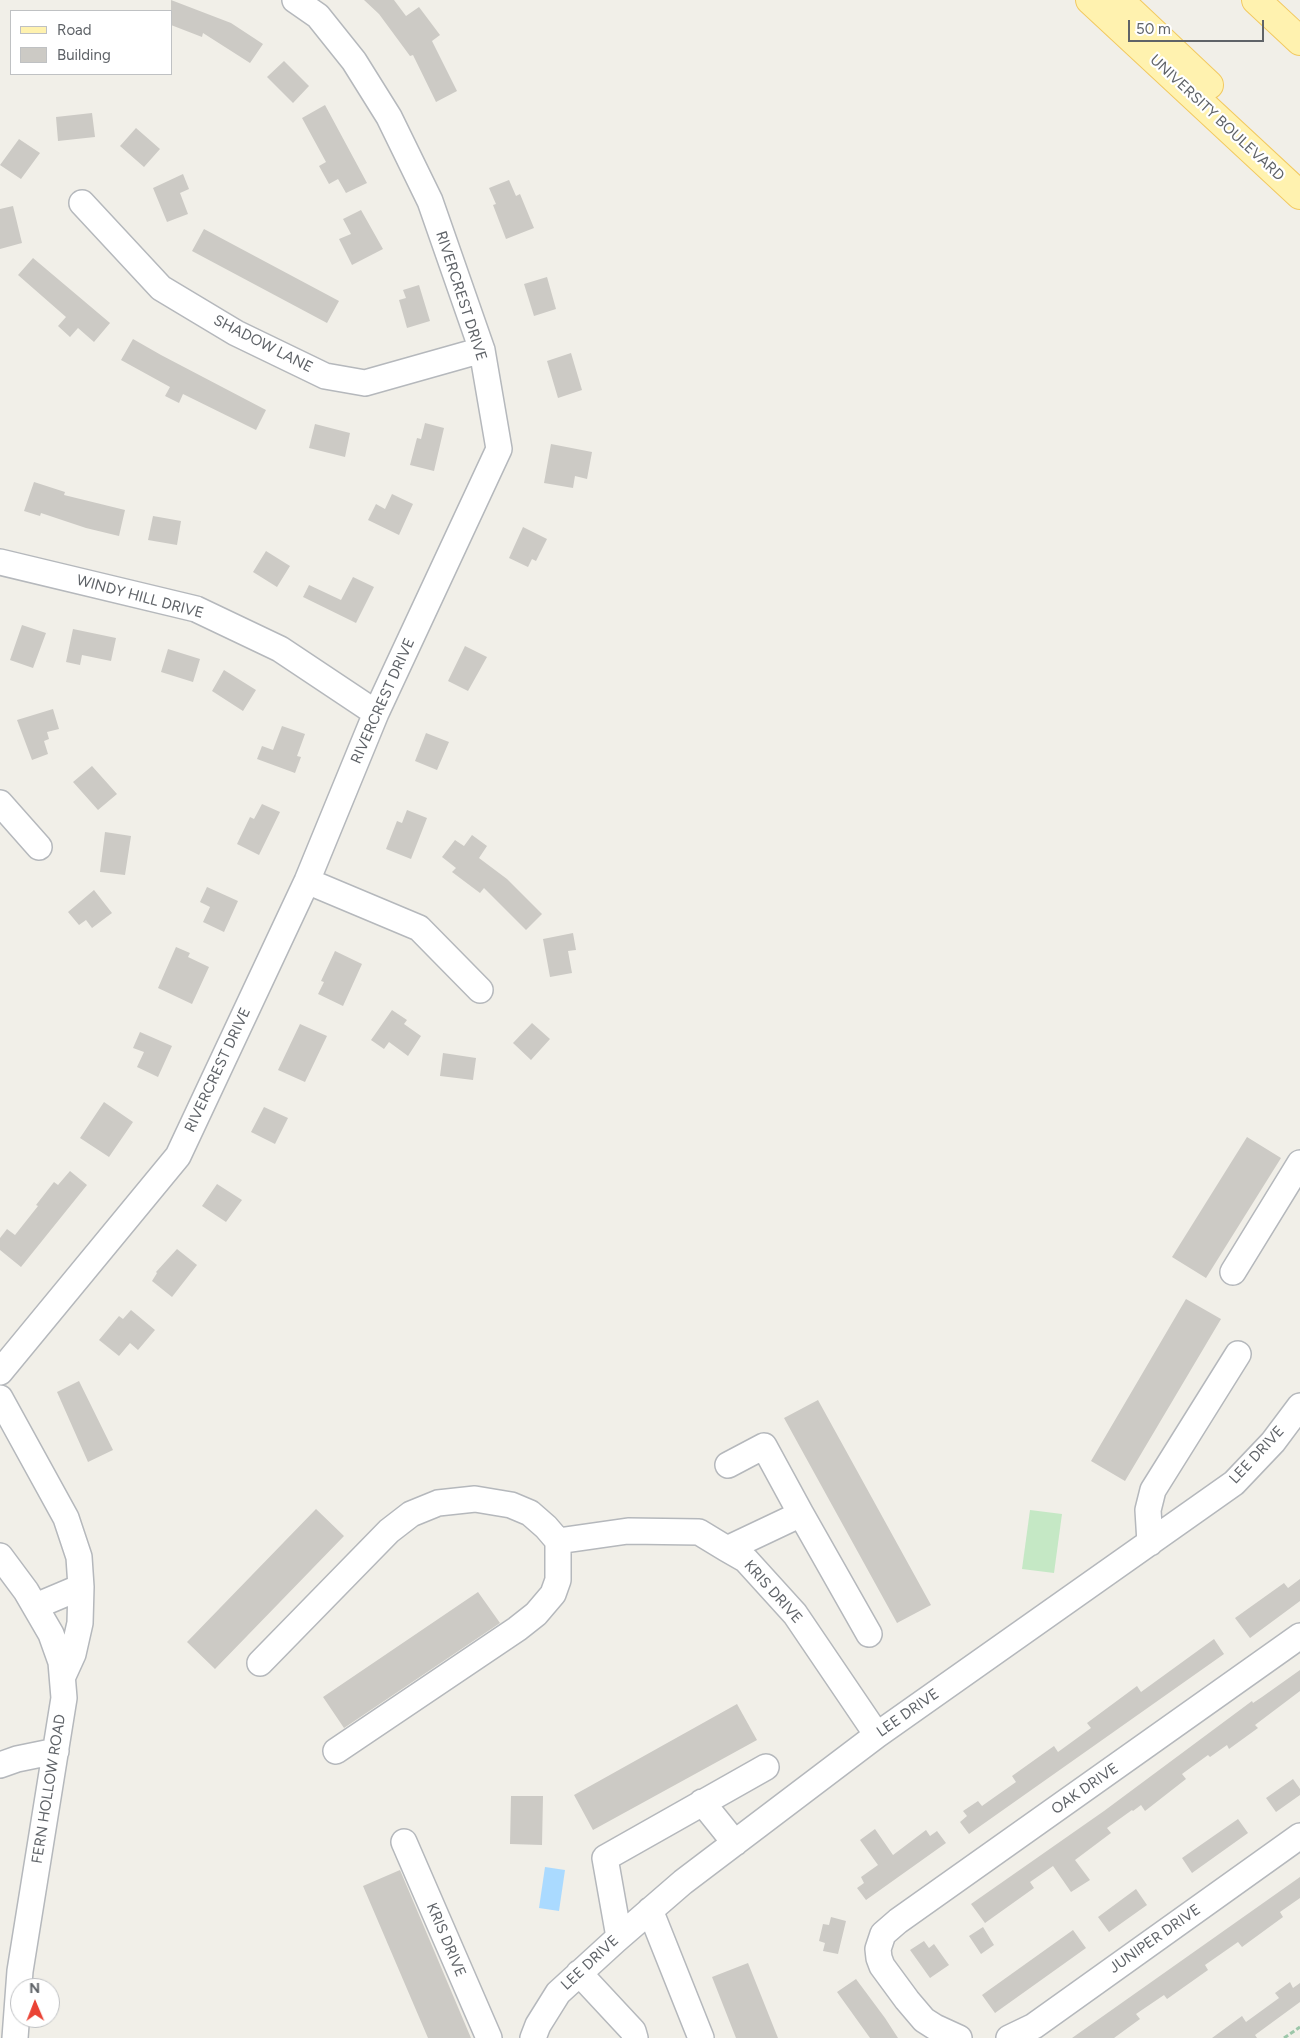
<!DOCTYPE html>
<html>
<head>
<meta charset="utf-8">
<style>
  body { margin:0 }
  #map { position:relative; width:1300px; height:2038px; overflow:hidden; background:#f1efe8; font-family:Figtree,sans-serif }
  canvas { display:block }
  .legend { position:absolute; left:10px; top:10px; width:162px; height:65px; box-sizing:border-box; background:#fff; border:1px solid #bfc1c3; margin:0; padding:6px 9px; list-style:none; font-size:15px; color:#5f6368 }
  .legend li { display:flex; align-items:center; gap:10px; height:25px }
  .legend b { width:25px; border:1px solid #bfc1c3 }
  .north { position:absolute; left:10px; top:1978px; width:50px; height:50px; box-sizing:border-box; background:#fff; border:1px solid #bfc1c3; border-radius:50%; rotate:359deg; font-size:14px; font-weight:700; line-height:20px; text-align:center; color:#5f6368 }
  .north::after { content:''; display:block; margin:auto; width:18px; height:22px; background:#ea4335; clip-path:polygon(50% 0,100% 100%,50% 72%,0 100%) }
  .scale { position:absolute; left:1128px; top:20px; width:136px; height:22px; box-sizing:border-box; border:2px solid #5f6368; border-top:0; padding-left:6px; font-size:15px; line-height:18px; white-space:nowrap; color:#5f6368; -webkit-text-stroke:4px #fff; paint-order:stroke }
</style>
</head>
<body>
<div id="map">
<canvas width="1300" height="2038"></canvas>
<ul class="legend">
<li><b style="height:6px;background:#fff2af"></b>Road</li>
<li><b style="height:14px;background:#cccac5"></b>Building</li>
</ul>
<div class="north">N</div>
<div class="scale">50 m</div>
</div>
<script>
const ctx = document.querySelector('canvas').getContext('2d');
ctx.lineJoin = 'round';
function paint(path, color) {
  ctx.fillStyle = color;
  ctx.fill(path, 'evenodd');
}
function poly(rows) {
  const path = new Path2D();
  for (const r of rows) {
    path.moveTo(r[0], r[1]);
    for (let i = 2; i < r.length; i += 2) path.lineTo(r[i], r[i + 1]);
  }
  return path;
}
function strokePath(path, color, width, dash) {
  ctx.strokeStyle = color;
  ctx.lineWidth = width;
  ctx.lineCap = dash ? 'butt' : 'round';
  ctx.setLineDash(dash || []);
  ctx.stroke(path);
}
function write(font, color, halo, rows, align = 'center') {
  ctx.font = font + ' Figtree,sans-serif';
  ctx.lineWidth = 4.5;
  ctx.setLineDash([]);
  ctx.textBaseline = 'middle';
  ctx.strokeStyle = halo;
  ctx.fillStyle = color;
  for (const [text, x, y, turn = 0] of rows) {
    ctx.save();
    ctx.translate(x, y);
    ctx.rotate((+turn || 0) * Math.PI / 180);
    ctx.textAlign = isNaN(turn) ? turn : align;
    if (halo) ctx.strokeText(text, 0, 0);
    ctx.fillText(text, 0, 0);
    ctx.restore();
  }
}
paint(poly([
  [1030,1510,1062,1514,1054,1573,1022,1569]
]), '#c5e8c5');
paint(poly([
  [545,1867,565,1870,559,1911,539,1908]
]), '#aadaff');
paint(poly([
  [171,0,231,23,263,44,250,63,203,33,202,37,171,25],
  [364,0,394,0,406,16,419,7,440,35,432,41,457,91,436,102,413,55,410,56,379,14],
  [284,61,309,86,293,103,267,77],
  [325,105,367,183,346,193,338,179,329,184,319,166,326,162,302,118],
  [92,113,95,137,58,141,56,117],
  [136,128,160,149,144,167,120,146],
  [19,139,40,153,21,179,0,165],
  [183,174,189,189,180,193,188,214,167,222,153,188],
  [509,180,516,196,520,194,534,228,506,239,493,205,496,204,489,188],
  [13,206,22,243,0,249,0,209],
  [361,210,383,249,352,265,339,239,351,234,343,219],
  [204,229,339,301,327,323,192,251],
  [33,258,110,323,94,342,78,328,70,337,58,326,66,317,18,275],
  [547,277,556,309,534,316,524,284],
  [419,285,430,321,407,328,399,300,406,298,403,290],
  [133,339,161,355,266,410,256,430,183,394,179,403,165,396,170,387,121,360],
  [571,353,582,390,558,398,547,361],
  [425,423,444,428,434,471,410,465,417,438,421,439],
  [315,424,350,433,345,457,309,448],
  [551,444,592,452,587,479,575,476,573,488,544,483],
  [34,482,65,492,64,495,125,510,119,536,86,528,41,513,40,516,24,511],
  [392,494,413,504,399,535,368,520,376,504,385,509],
  [153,516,181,521,177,545,148,540],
  [523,527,547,539,536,561,532,559,528,567,509,558],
  [266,551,290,566,277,587,253,572],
  [353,577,374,587,356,623,303,597,309,585,341,600],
  [22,625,46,633,33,668,10,660],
  [73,629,116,638,111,661,82,655,80,665,66,662],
  [465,646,487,657,468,691,448,681],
  [168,649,200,659,193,682,161,672],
  [224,670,256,690,243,711,212,691],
  [53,709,59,729,47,732,49,739,44,741,48,754,32,760,17,720],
  [282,726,305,734,297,756,301,757,295,773,257,759,262,746,273,750],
  [426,733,449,742,437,770,415,761],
  [92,766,117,794,98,810,73,782],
  [262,804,280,812,259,855,237,844,250,817,254,819],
  [407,810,427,818,411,859,386,849,397,821,402,823],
  [105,832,131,836,125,875,100,872],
  [472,835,487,846,479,858,507,879,542,914,526,930,484,888,480,893,452,872,456,868,442,857,455,840,464,846],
  [207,887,238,901,224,932,203,922,210,907,200,902],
  [94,890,112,913,92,928,86,920,79,925,68,912],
  [573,933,576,950,568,951,572,973,550,977,543,939],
  [176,947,190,953,188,957,209,967,192,1004,158,988],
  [335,951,362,964,343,1006,318,994,324,982,321,981],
  [392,1010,407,1020,404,1024,421,1036,408,1056,389,1042,384,1049,371,1040],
  [532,1023,550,1039,531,1060,513,1043],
  [300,1024,327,1036,305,1082,278,1070],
  [140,1032,172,1046,158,1077,137,1067,144,1052,133,1048],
  [443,1053,476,1058,473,1080,440,1076],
  [104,1102,133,1122,109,1157,80,1138],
  [264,1107,288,1118,275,1144,251,1132],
  [1247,1137,1281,1158,1206,1278,1172,1257],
  [70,1171,87,1185,21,1267,0,1250,0,1238,7,1229,15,1235,38,1206,36,1205,54,1182,58,1185],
  [217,1184,242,1200,226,1222,202,1206],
  [177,1249,197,1265,172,1297,152,1281,157,1273,156,1272],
  [1186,1299,1221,1319,1125,1481,1091,1461],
  [131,1310,155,1330,138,1350,130,1343,119,1356,99,1340,119,1316,123,1319],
  [79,1381,113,1450,88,1462,57,1392],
  [818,1400,931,1605,897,1623,784,1418],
  [316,1509,344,1536,215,1669,187,1642],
  [1300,1579,1300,1601,1250,1638,1235,1618,1284,1583,1288,1588],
  [478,1592,500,1623,344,1728,323,1697],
  [1214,1639,1224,1654,969,1834,960,1822,967,1816,963,1811,978,1801,982,1806,989,1801,1016,1782,1012,1776,1054,1746,1058,1752,1091,1728,1087,1723,1137,1686,1141,1692],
  [1300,1670,1300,1691,1255,1725,1258,1728,1229,1749,1227,1745,1210,1757,1208,1755,1182,1774,1186,1779,1145,1811,1141,1805,1133,1811,1132,1810,1107,1828,1111,1833,1075,1860,1090,1880,1071,1892,1053,1866,1030,1882,1034,1888,985,1923,971,1904,1104,1811,1252,1701,1253,1703,1262,1697],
  [737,1704,757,1740,593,1830,574,1795],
  [1293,1779,1300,1789,1300,1795,1276,1812,1266,1798],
  [511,1796,543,1796,542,1845,510,1844],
  [1238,1819,1248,1833,1192,1873,1182,1858],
  [875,1829,893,1855,926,1830,930,1836,937,1831,946,1843,866,1900,857,1888,864,1883,861,1877,878,1865,860,1840],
  [400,1870,471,2038,428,2038,363,1886],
  [1300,1877,1300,1898,1280,1912,1283,1917,1242,1947,1238,1942,1205,1965,1208,1970,1167,1999,1164,1995,1136,2014,1140,2019,1114,2038,1072,2038],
  [1136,1889,1147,1905,1109,1932,1098,1917],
  [831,1917,846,1921,838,1954,823,1951,825,1943,819,1941,823,1924,829,1925],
  [983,1927,994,1945,981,1954,969,1936],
  [1073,1930,1086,1948,995,2013,982,1995],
  [924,1941,929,1948,934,1944,949,1965,930,1978,910,1950],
  [748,1963,778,2038,736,2038,712,1977],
  [856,1979,885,2018,898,2038,870,2038,837,1992],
  [1290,1982,1293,1988,1300,1983,1300,2002,1255,2035,1257,2038,1212,2038,1242,2016,1246,2022,1279,1998,1275,1993]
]), '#cccac5');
const minor = poly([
  [82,203,161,288,236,333,325,376,365,383,482,350],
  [0,562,196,609,280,649,376,713],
  [0,803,39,847],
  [307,881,419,928,480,990],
  [1233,1272,1300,1163],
  [0,1372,178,1156,307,881,376,713,499,449,482,350,430,201,389,117,354,61,318,16,295,0],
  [0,1398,66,1518,79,1557,81,1587,80,1623,73,1654,63,1676],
  [728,1465,764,1446,801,1514],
  [558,1541,628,1531,699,1532,727,1549,746,1560,795,1614,877,1735],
  [1150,1543,1148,1510,1153,1490,1238,1354],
  [727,1549,801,1514,869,1634],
  [0,1556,26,1591,51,1634,61,1662,64,1698,20,1971,15,2038],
  [36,1606,81,1587],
  [260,1663,389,1531,411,1514,438,1503,475,1499,511,1505,530,1513,546,1527,558,1541,558,1580,553,1594,536,1614,517,1629,336,1751],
  [0,1765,17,1759,56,1751],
  [702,1802,735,1843],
  [404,1842,489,2038],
  [650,1910,701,2038],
  [619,1937,605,1858,766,1767],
  [579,1973,633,2031,635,2038],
  [533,2038,538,2025,558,1993,616,1940,683,1882,877,1735,1234,1483,1273,1442,1300,1406],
  [959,2038,935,2027,924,2020,907,2000,882,1966,879,1958,878,1949,883,1934,898,1921,1300,1636],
  [1009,2038,1034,2026,1300,1836]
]);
const major = poly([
  [1090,0,1300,195],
  [1119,0,1209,85],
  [1256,0,1300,41]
]);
strokePath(minor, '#b5b8bc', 28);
strokePath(major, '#f2c960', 30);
strokePath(poly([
  [1284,2038,1300,2027]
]), '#9cc7a9', 3, [5, 2.5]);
strokePath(minor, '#fff', 25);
strokePath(major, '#fff2af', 28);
write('15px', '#5f6368', '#fff', [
  ["UNIVERSITY BOULEVARD",1217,118,43],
  ["RIVERCREST DRIVE",461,296,72],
  ["SHADOW LANE",263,344,27],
  ["WINDY HILL DRIVE",140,597,15],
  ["RIVERCREST DRIVE",383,701,-66],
  ["RIVERCREST DRIVE",218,1070,-65],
  ["LEE DRIVE",1257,1455,-47],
  ["KRIS DRIVE",773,1592,48],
  ["LEE DRIVE",908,1713,-35],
  ["FERN HOLLOW ROAD",49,1789,-81],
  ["OAK DRIVE",1085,1789,-35],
  ["JUNIPER DRIVE",1155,1939,-35],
  ["KRIS DRIVE",446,1940,67],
  ["LEE DRIVE",590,1963,-43]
]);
</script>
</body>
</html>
